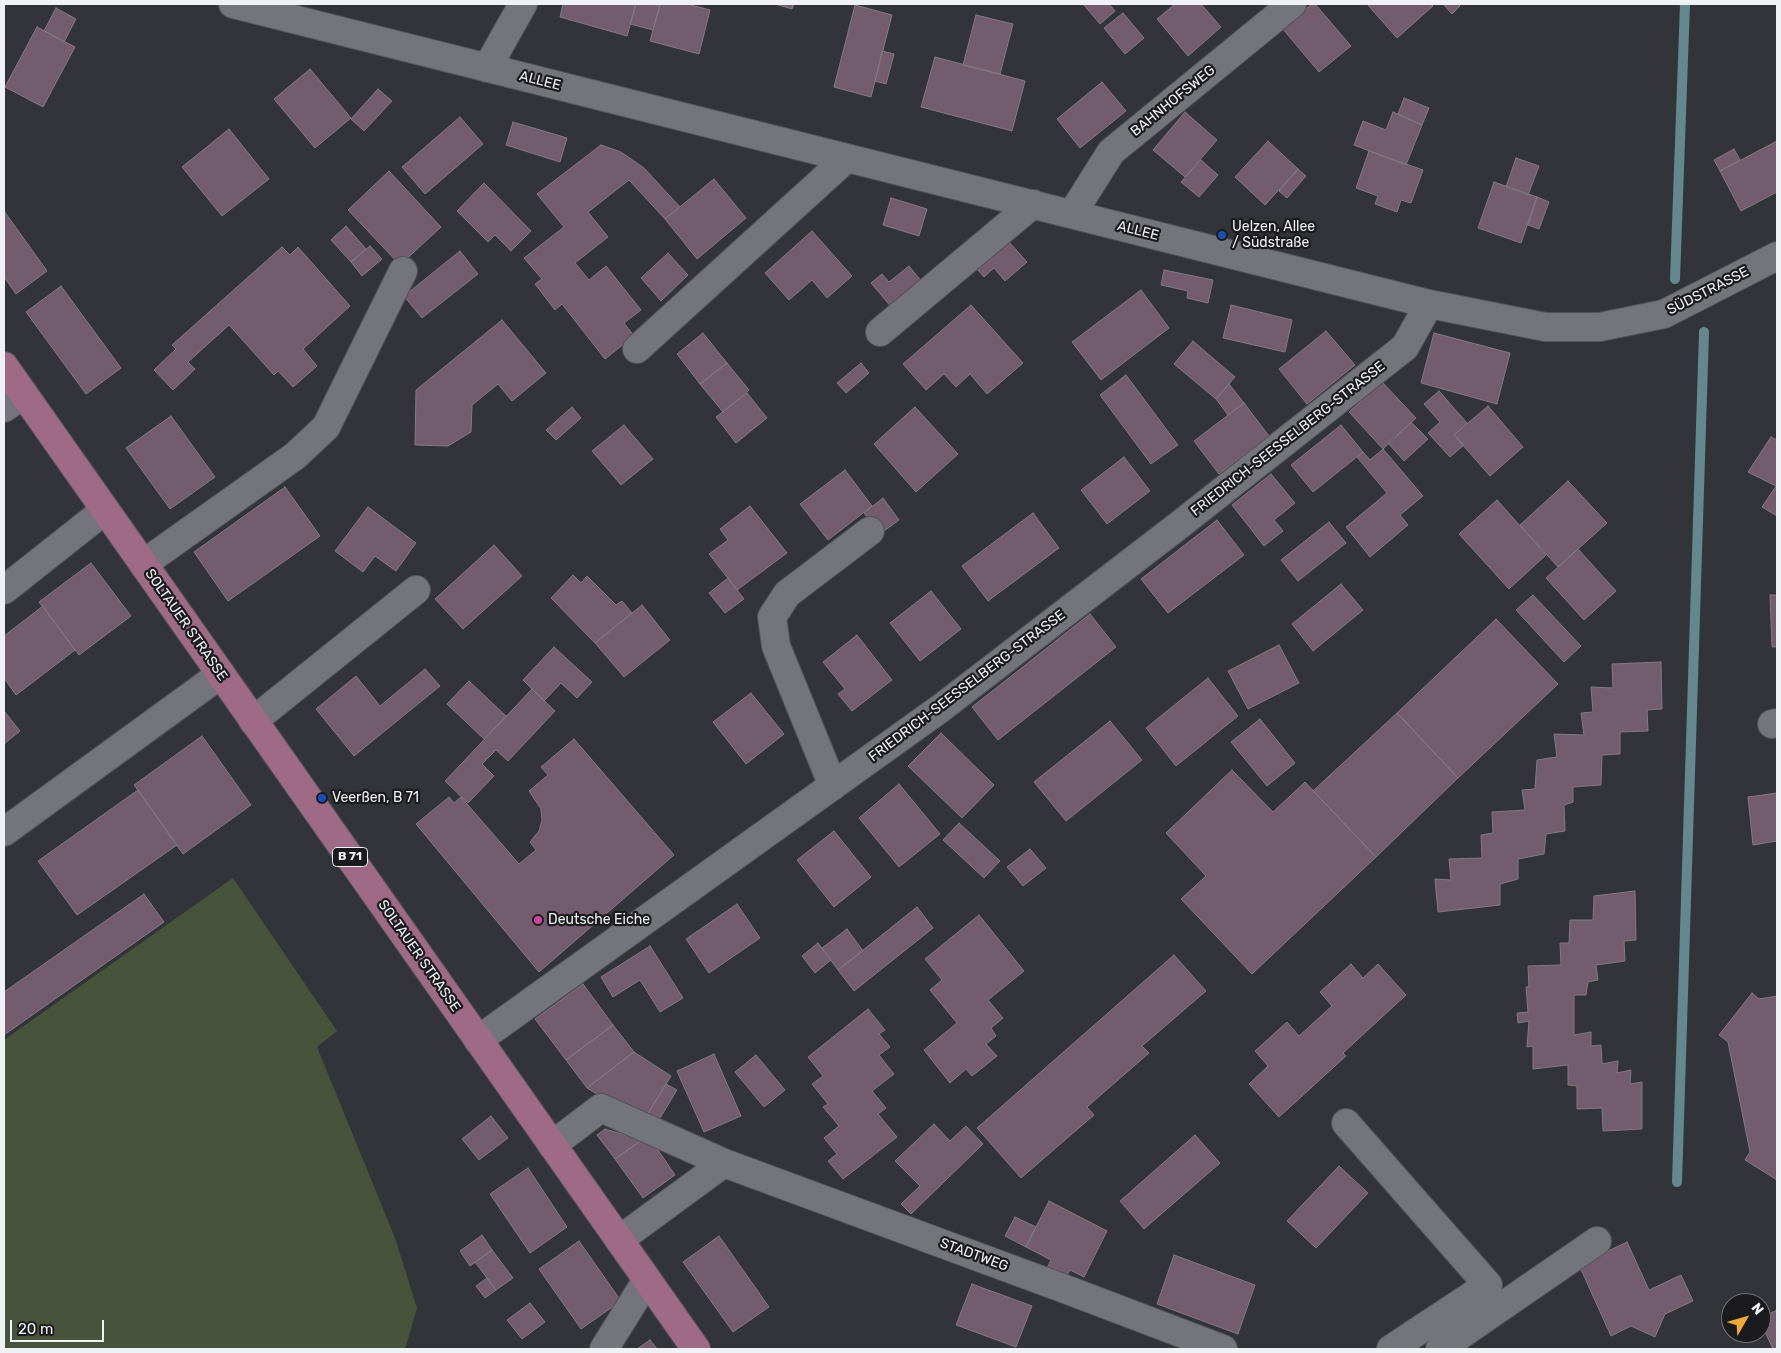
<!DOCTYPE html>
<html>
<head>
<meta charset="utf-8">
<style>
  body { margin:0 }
  #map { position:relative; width:1781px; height:1353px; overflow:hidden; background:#333439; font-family:Rubik,sans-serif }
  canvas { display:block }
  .frame { position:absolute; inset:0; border:5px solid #f0f1f4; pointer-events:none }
  .north { position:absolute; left:1721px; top:1293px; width:50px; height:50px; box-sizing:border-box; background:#1b1b1e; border:1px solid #707174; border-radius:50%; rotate:52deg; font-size:14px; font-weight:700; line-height:20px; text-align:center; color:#f0f1f4 }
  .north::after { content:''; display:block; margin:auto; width:18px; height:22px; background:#ebaa39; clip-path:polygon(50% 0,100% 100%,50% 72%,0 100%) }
  .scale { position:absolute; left:10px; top:1320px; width:94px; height:22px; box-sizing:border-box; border:2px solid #f0f1f4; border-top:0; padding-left:6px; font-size:15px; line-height:18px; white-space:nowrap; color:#f0f1f4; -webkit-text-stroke:4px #1b1b1e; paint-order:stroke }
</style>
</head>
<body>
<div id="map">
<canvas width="1781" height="1353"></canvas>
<div class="frame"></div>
<div class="north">N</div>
<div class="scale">20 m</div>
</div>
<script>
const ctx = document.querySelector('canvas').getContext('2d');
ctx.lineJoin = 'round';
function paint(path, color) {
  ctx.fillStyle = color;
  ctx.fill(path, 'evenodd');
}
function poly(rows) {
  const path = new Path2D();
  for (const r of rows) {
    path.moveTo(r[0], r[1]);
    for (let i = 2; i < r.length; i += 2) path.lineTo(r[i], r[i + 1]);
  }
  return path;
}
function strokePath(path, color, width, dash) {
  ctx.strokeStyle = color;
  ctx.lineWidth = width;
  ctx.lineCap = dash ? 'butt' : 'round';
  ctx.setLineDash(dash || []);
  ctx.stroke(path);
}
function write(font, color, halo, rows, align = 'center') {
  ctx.font = font + ' Rubik,sans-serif';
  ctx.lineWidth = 4.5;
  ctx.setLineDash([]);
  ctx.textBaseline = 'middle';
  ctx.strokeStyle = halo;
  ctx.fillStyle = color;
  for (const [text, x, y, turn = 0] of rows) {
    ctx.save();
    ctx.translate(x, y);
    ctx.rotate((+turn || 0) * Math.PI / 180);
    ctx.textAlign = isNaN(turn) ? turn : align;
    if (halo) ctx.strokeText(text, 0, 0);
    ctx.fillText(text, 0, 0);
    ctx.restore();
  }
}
paint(poly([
  [233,878,337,1031,317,1047,395,1238,417,1308,405,1349,4,1349,4,1040]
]), '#48533c');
strokePath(poly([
  [1675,279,1685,4],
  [1677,1182,1704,332]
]), '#64888d', 10);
const building = poly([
  [563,4,636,4,627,36,560,17,563,4],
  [636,4,660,5,653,30,630,24,636,4],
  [660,4,687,4,710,10,699,54,650,41,660,4],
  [775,4,794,4,792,9,775,4],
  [1083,4,1109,4,1115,11,1100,24,1083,4],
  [1175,4,1201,4,1221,27,1188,56,1157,19,1175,4],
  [1312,4,1315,4,1351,46,1319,72,1282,28,1312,4],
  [1367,4,1431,4,1433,6,1397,38,1367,4],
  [1443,4,1458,4,1460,6,1452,14,1443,4],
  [855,5,892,15,871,97,834,87,855,5],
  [56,8,76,19,64,42,44,31,56,8],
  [1123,13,1144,38,1125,54,1104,28,1123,13],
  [976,15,1013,24,1000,74,963,65,976,15],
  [37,27,75,47,43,107,5,87,37,27],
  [882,51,894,54,886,84,875,81,882,51],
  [935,57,1025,81,1012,131,921,107,935,57],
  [310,69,351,118,315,148,274,99,310,69],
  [1102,82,1126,111,1080,148,1057,119,1102,82],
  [378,89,392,101,364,131,351,119,378,89],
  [1404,98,1429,108,1422,125,1398,114,1404,98],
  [1185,112,1217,140,1185,177,1153,150,1185,112],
  [1393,112,1422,125,1406,165,1354,145,1363,121,1386,130,1393,112],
  [460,117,483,144,425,194,402,167,460,117],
  [513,122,567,138,560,162,506,145,513,122],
  [229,129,269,179,222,216,182,167,229,129],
  [1268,141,1298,169,1265,205,1235,177,1268,141],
  [1777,141,1777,192,1741,211,1720,171,1777,141],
  [601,145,621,152,644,168,680,207,665,219,629,180,588,212,608,237,575,263,589,280,606,266,641,310,624,323,634,336,605,359,562,304,555,310,535,284,542,279,524,258,564,227,537,194,601,145],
  [1734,149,1740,160,1720,171,1714,160,1734,149],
  [1369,151,1423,170,1411,203,1401,200,1397,212,1375,204,1378,196,1356,188,1369,151],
  [1516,158,1539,166,1528,195,1506,187,1516,158],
  [1201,160,1218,175,1199,197,1181,182,1201,160],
  [1298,169,1306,176,1287,198,1279,191,1298,169],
  [389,171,441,227,400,265,348,210,389,171],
  [714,179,746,218,697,259,665,219,714,179],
  [1494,182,1537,197,1521,243,1478,228,1494,182],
  [484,183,531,231,511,251,495,235,488,242,457,211,484,183],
  [1537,197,1549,202,1539,229,1528,225,1537,197],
  [891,198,927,209,919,236,883,225,891,198],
  [4,211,47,271,16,294,4,277,4,211],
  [346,226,366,249,351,262,331,240,346,226],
  [812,231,852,276,827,298,812,280,789,300,765,273,812,231],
  [1008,241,1027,262,1005,281,994,268,984,277,977,269,1008,241],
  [370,246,382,259,362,276,351,262,370,246],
  [282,247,290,255,298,247,350,306,303,349,317,366,293,387,278,371,274,375,229,325,188,362,195,369,173,390,154,370,176,349,172,345,282,247],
  [460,251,478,274,422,318,404,296,460,251],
  [668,253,688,275,661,301,641,278,668,253],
  [909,266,922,282,892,308,871,283,882,274,889,282,909,266],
  [1164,270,1213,280,1208,303,1187,298,1188,291,1161,285,1164,270],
  [61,286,121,368,86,394,26,312,61,286],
  [1141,290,1169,328,1101,380,1072,342,1141,290],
  [971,305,1023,363,987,394,970,374,956,387,944,374,926,390,903,364,971,305],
  [1231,305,1292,320,1285,352,1223,338,1231,305],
  [502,320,546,373,512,401,498,384,472,405,471,432,448,446,415,445,416,390,502,320],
  [1326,331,1355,365,1307,404,1279,369,1326,331],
  [703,333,727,363,700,384,677,354,703,333],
  [1434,333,1510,353,1497,404,1421,383,1434,333],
  [1193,341,1235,377,1216,399,1174,364,1193,341],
  [727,363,749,390,723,412,700,384,727,363],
  [861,363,869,373,846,393,837,383,861,363],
  [1126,375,1178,445,1151,464,1100,395,1126,375],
  [1382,382,1416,418,1383,449,1349,412,1382,382],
  [1229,384,1244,403,1228,415,1216,399,1229,384],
  [1439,391,1467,423,1454,435,1464,445,1450,457,1428,433,1440,422,1424,404,1439,391],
  [747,393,767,418,736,443,716,417,747,393],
  [1244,403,1269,436,1219,474,1194,441,1244,403],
  [1488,406,1523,447,1490,476,1454,435,1488,406],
  [572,407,581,418,556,440,546,430,572,407],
  [915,407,958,454,916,492,874,444,915,407],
  [171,416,215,477,170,509,126,448,171,416],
  [1411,422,1428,439,1404,461,1388,443,1411,422],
  [624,425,653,459,621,485,592,451,624,425],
  [1341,425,1363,452,1313,492,1291,465,1341,425],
  [1771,437,1777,440,1777,516,1762,507,1776,486,1748,472,1771,437],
  [1383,449,1423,496,1400,515,1408,525,1370,557,1346,527,1387,493,1357,457,1363,452,1370,460,1383,449],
  [1124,457,1150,491,1107,524,1081,490,1124,457],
  [845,470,872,506,828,540,800,504,845,470],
  [1271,474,1295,503,1274,520,1283,531,1264,546,1232,505,1271,474],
  [1568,481,1607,523,1558,567,1520,525,1568,481],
  [285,487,320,536,228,601,194,552,285,487],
  [883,498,899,520,880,534,864,513,883,498],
  [1497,500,1546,555,1509,589,1459,534,1497,500],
  [750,506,787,553,737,590,709,554,728,540,720,529,750,506],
  [368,507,416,543,396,571,375,556,363,572,335,551,368,507],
  [1033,513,1059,548,988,601,962,566,1033,513],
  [1217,520,1244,555,1168,613,1141,579,1217,520],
  [1329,522,1346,543,1298,581,1281,560,1329,522],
  [494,545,522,576,463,629,435,599,494,545],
  [1578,549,1616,591,1584,620,1546,578,1578,549],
  [91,563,131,616,79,655,39,602,91,563],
  [573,575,581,583,587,576,616,605,622,601,632,613,595,643,551,598,573,575],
  [728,578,744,599,725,613,709,593,728,578],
  [1341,584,1363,610,1313,651,1292,624,1341,584],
  [931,591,961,629,920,661,890,623,931,591],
  [1533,595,1581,646,1564,662,1516,610,1533,595],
  [1770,595,1777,595,1777,647,1772,647,1770,595],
  [642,605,670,640,624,677,595,643,642,605],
  [43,606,75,650,16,695,4,678,4,636,43,606],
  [1090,614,1116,647,998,740,972,707,1090,614],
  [1496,619,1558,684,1458,778,1397,713,1496,619],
  [857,635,892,680,852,711,838,694,845,689,823,662,857,635],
  [1279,645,1299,683,1248,709,1228,671,1279,645],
  [554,647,592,682,577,698,561,683,544,701,523,680,554,647],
  [1661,662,1662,709,1647,710,1648,731,1620,732,1620,754,1602,755,1601,785,1573,787,1573,802,1564,805,1565,831,1546,834,1544,854,1518,859,1518,879,1500,884,1500,905,1438,912,1435,879,1451,880,1449,859,1482,858,1481,835,1493,833,1492,812,1525,810,1522,790,1535,789,1537,760,1557,757,1554,734,1584,735,1581,713,1593,712,1591,687,1613,688,1612,664,1661,662],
  [425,669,440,686,354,756,316,709,356,676,380,706,425,669],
  [1208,678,1238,716,1176,766,1146,728,1208,678],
  [469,681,506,716,484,739,447,704,469,681],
  [532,689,555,711,508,761,496,750,482,764,494,776,468,803,445,781,532,689],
  [751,693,784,734,746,764,713,722,751,693],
  [4,711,20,731,4,744,4,711],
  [1397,713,1458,778,1376,857,1313,791,1397,713],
  [1260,719,1295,763,1267,786,1231,742,1260,719],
  [1110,721,1142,760,1066,821,1034,782,1110,721],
  [941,733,994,785,962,818,908,766,941,733],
  [202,736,251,805,183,854,134,785,202,736],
  [574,739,674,855,539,972,416,824,449,797,454,803,461,797,519,864,536,850,530,842,539,831,542,820,541,809,529,791,548,775,541,767,574,739],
  [1232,770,1273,812,1305,782,1376,857,1252,974,1181,899,1206,876,1166,833,1232,770],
  [899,784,940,834,899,867,859,818,899,784],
  [138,790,177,845,77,915,38,861,138,790],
  [1777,793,1777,841,1753,845,1748,797,1777,793],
  [959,823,1000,861,984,878,943,840,959,823],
  [834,831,871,877,834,907,797,860,834,831],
  [1030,849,1046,868,1023,886,1007,867,1030,849],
  [1635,891,1636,940,1624,941,1625,961,1596,965,1598,980,1588,982,1586,995,1574,995,1574,1035,1591,1032,1591,1046,1601,1045,1602,1064,1618,1061,1617,1073,1631,1070,1630,1084,1642,1082,1642,1129,1603,1131,1602,1108,1577,1109,1577,1086,1568,1085,1568,1065,1533,1069,1533,1046,1527,1047,1529,1021,1518,1023,1517,1013,1528,1012,1526,987,1529,987,1528,966,1561,965,1560,943,1569,943,1570,920,1593,920,1594,896,1635,891],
  [144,894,164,922,4,1035,4,992,144,894],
  [737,904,760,938,709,973,686,939,737,904],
  [917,907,933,928,854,991,838,970,917,907],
  [979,915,1024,971,988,1000,1003,1018,991,1028,996,1036,986,1044,997,1056,972,1076,966,1069,950,1083,924,1050,957,1023,930,990,942,980,925,959,979,915],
  [847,929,863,951,838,970,822,948,847,929],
  [818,943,831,960,815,973,802,956,818,943],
  [650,946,683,998,660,1012,640,980,613,997,601,977,650,946],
  [1174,955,1206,991,1142,1046,1149,1053,1087,1107,1094,1115,1021,1178,977,1128,1174,955],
  [1351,964,1363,978,1378,964,1406,995,1343,1053,1346,1056,1279,1117,1249,1084,1268,1066,1255,1051,1287,1022,1299,1036,1332,1006,1320,992,1351,964],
  [583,984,613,1025,566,1060,535,1019,583,984],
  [1752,993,1759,999,1777,996,1777,1180,1745,1160,1750,1152,1728,1042,1719,1035,1752,993],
  [868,1009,885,1030,879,1034,890,1047,879,1055,894,1074,872,1091,886,1108,878,1114,897,1137,843,1179,828,1161,837,1154,824,1138,839,1126,823,1107,828,1104,812,1084,823,1076,808,1057,868,1009],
  [613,1025,634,1052,587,1088,566,1060,613,1025],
  [634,1052,671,1076,643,1122,587,1088,634,1052],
  [714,1054,741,1116,704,1132,677,1071,714,1054],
  [756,1055,785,1090,764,1107,735,1072,756,1055],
  [666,1084,677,1090,654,1128,643,1122,666,1084],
  [491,1116,508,1138,479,1160,462,1139,491,1116],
  [934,1124,950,1141,966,1126,983,1144,911,1214,901,1204,920,1186,895,1161,934,1124],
  [605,1129,642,1140,615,1159,597,1135,605,1129],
  [1195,1135,1220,1163,1144,1229,1120,1201,1195,1135],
  [642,1140,654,1144,675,1175,643,1198,615,1159,642,1140],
  [1339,1166,1368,1193,1316,1248,1287,1221,1339,1166],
  [528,1168,567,1227,530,1253,490,1194,528,1168],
  [1049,1201,1107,1231,1084,1277,1070,1270,1066,1277,1047,1268,1051,1260,1026,1247,1049,1201],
  [1015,1217,1036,1227,1026,1247,1005,1236,1015,1217],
  [482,1235,492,1250,470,1266,460,1251,482,1235],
  [719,1236,769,1307,733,1332,683,1262,719,1236],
  [579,1241,621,1301,581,1329,539,1269,579,1241],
  [1627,1242,1649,1290,1681,1275,1693,1301,1665,1314,1655,1337,1631,1326,1611,1336,1579,1265,1627,1242],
  [492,1250,513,1278,496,1290,475,1262,492,1250],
  [1174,1255,1255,1285,1238,1334,1157,1304,1174,1255],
  [487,1278,496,1290,485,1298,476,1286,487,1278],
  [972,1284,1032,1306,1016,1347,956,1325,972,1284],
  [530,1303,545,1322,522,1339,507,1320,530,1303],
  [1777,1310,1777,1349,1773,1349,1761,1323,1761,1318,1777,1310],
  [650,1340,657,1349,637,1349,650,1340]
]);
paint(building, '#745c6f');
strokePath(building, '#817b80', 1);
const minor = poly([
  [233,4,1429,304,1545,327,1600,327,1664,314,1777,256],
  [487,68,523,4],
  [1072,214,1111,152,1292,4],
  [880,332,1033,204],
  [637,349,847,158],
  [4,408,24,394],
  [143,564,295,456,326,427,403,271],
  [4,590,105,510],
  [253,721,416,590],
  [1772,724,1777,723],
  [833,786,776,646,772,617,787,594,870,531],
  [4,832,221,674],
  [478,1040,941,708,1178,526,1405,347,1429,304],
  [1346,1123,1488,1285,1391,1349],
  [552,1145,601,1108,724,1163],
  [619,1240,724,1163,1073,1292,1223,1349],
  [604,1349,647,1280],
  [1440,1349,1597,1241]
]);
const major = poly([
  [4,366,696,1349]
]);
strokePath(minor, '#525357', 30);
strokePath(major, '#525357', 30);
strokePath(minor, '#74747b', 28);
strokePath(major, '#9f6a86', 28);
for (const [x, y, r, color] of [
  [1222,235,5,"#1a4fb4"],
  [322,798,5,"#1a4fb4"],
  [538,920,5,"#d1479c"]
]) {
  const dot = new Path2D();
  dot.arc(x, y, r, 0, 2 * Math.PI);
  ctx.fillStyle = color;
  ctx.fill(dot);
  strokePath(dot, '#1b1b1e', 2);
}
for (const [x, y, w] of [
  [350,857,35]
]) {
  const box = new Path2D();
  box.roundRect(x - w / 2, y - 9.5, w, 19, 4);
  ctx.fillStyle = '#1b1b1e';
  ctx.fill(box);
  strokePath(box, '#f0f1f4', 1);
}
write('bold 12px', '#f0f1f4', null, [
  ["B 71",350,857]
]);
write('14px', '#f0f1f4', '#1b1b1e', [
  ["ALLEE",540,81,14],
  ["BAHNHOFSWEG",1173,101,-39],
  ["ALLEE",1138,231,14],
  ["SÜDSTRASSE",1708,291,-27],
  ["FRIEDRICH-SEESSELBERG-STRASSE",1288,439,-38],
  ["SOLTAUER STRASSE",186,625,55],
  ["FRIEDRICH-SEESSELBERG-STRASSE",967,686,-37],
  ["SOLTAUER STRASSE",419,956,55],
  ["STADTWEG",974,1255,20]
]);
write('14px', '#f0f1f4', '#1b1b1e', [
  ["Uelzen, Allee",1232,227],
  ["/ Südstraße",1232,243],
  ["Veerßen, B 71",332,798],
  ["Deutsche Eiche",548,920]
], 'left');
</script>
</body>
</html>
